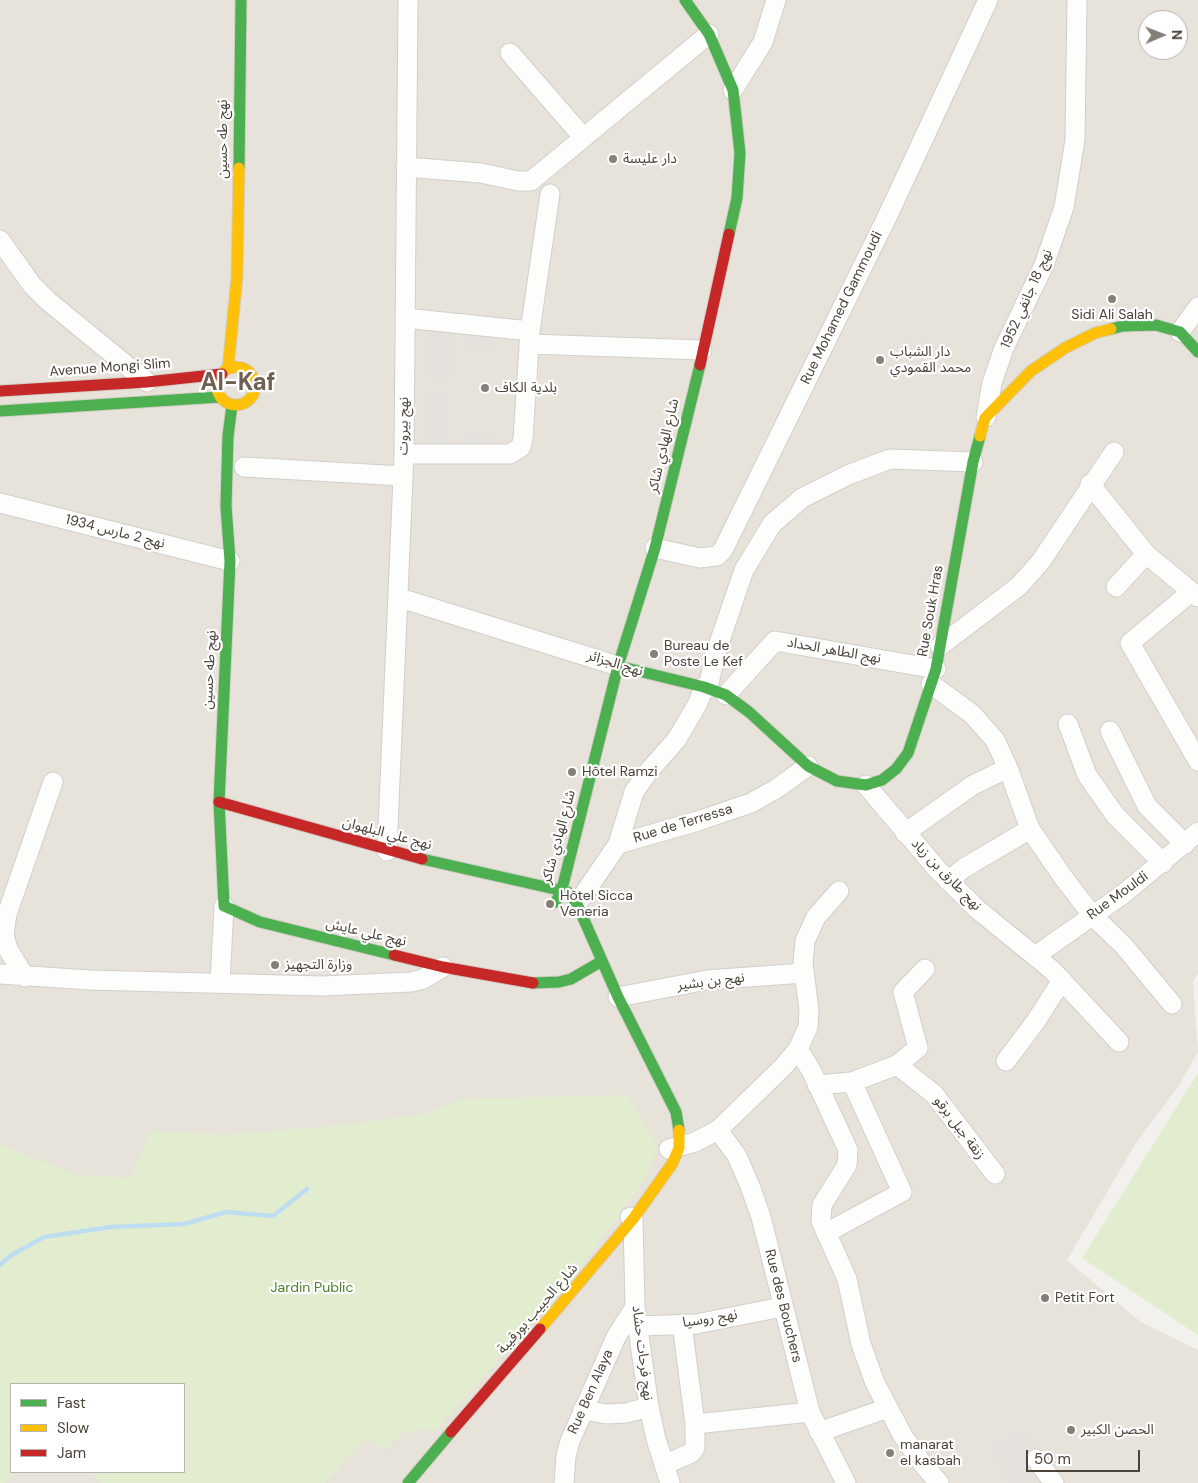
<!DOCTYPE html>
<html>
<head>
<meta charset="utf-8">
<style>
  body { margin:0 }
  #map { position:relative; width:1198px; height:1483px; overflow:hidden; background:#f3f1ed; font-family:"DM Sans",sans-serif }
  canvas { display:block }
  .legend { position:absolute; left:10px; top:1383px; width:175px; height:90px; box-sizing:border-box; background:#fff; border:1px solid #b7b4af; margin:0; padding:6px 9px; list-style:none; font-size:15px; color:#4a4338 }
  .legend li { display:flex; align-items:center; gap:10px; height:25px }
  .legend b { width:25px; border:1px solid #b7b4af }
  .north { position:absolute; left:1138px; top:10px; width:50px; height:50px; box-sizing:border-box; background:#fff; border:1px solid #b7b4af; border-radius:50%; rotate:89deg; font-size:14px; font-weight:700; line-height:20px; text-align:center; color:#4a4338 }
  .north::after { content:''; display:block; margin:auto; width:18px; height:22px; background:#858077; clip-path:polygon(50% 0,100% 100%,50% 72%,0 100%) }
  .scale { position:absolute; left:1026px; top:1450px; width:114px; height:22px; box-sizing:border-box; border:2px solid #4a4338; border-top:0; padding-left:6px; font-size:15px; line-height:18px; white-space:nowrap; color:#4a4338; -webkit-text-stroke:4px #fff; paint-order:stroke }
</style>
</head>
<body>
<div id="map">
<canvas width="1198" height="1483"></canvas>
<ul class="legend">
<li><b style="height:6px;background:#4caf50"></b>Fast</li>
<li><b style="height:6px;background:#ffc107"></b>Slow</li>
<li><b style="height:6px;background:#c62828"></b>Jam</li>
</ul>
<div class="north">N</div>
<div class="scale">50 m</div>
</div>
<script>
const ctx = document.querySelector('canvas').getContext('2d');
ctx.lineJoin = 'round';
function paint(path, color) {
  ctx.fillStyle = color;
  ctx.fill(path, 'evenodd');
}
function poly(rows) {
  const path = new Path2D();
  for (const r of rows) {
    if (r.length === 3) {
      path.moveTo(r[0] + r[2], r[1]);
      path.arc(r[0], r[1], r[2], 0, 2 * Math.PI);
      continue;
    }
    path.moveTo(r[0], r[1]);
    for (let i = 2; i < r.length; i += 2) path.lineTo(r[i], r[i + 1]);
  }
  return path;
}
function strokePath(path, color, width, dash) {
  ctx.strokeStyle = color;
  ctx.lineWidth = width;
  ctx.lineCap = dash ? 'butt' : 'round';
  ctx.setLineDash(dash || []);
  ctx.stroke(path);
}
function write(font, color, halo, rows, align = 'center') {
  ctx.font = font + ' "DM Sans","Noto Sans Arabic",sans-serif';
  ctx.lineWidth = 4.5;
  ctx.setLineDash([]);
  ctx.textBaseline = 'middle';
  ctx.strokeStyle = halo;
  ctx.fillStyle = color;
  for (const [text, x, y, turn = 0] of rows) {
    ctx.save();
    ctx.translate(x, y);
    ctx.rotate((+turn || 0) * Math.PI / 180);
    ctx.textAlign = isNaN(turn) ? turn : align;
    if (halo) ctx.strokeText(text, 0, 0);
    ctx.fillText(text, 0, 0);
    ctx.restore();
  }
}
paint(poly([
  [0,0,1198,0,1198,974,1193,981,1198,1052,1178,1087,1136,1143,1067,1260,1141,1322,1198,1350,1198,1483,0,1483],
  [1148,20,1178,20,1178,50,1148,50],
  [11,1384,184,1384,184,1472,11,1472]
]), '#e7e3db');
paint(poly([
  [1198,1073,1198,1335,1082,1258],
  [627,1095,658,1147,646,1178,577,1272,435,1431,420,1429,411,1434,405,1429,385,1451,367,1438,324,1483,101,1483,89,1472,184,1472,184,1384,11,1384,11,1472,18,1472,5,1483,0,1483,0,1144,77,1175,131,1178,150,1131,226,1135,345,1125,427,1114,460,1099]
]), '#e1edce');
paint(poly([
  [425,327,454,329,452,381,424,379],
  [465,335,495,337,494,351,464,349],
  [422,392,450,393,449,445,421,444],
  [462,430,492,432,491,447,461,445],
  [1027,1427,1043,1460,1031,1466,1038,1482,1007,1483,989,1445]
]), '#e5e2de');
strokePath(poly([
  [0,1265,10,1256,44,1237,111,1227,184,1224,226,1212,273,1216,307,1189]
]), '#beddf0', 4.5);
const street = poly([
  [510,53,583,137],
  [733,90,763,42,776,0],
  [406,167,481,173,518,181,531,181,709,34],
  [0,240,32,285,48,301,147,382],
  [405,318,530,331],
  [1180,332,1198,307],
  [530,344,702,350],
  [986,417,992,383,1004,348,1044,265,1064,207,1075,140,1077,0],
  [404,454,510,454,521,447,523,439,530,331,550,194],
  [244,467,403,476],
  [1090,484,1146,554,1198,597],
  [0,503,230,561],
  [655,548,700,558,717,556,723,550,888,215,988,0],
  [1116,587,1146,554],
  [1191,592,1130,643,1198,761],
  [400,598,618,666],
  [940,646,1019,586,1041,561,1114,452],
  [931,684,972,714,995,740,1008,768,1030,829,1063,877,1092,915,1124,946,1172,1004],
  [708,688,715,655,744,570,772,524,802,498,848,475,890,459,973,462],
  [726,695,775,641,936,669],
  [1068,724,1087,775,1115,815,1163,863],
  [1110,731,1147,806,1185,844],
  [866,785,937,869,977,909,1052,970,1119,1042],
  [905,833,973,785,1008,768],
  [618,844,634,792,648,772,677,739,698,703,704,687],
  [387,851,404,454,408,0],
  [948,881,964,868,1030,829],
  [577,904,618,844,698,821,751,803,776,789,808,766],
  [1035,956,1122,895,1198,832],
  [0,974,89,980,323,986,411,982,423,979,443,967],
  [25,977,8,949,4,935,7,914,53,782],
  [220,983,224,906],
  [618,997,707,980,804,973],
  [798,1049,812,1072,848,1150,847,1165,822,1205,821,1221,847,1279,861,1344,875,1383,903,1436,922,1463,939,1483],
  [1006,1061,1036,1021,1062,980],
  [897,1065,934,1094,995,1174],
  [817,1085,852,1082,897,1065,918,1048,903,992,925,969],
  [718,1130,737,1156,750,1186,761,1217,810,1412,846,1483],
  [669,1149,695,1142,718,1130,783,1067,798,1049,808,1027,809,1010,803,963,805,941,816,917,839,891],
  [630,1217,633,1219,635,1307,649,1407,656,1439,670,1483],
  [826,1233,902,1192,852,1082],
  [682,1324,695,1424],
  [638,1326,696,1324,782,1307],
  [583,1410,607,1414,626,1413,649,1407],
  [819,1432,888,1408],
  [1036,1459,1054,1483],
  [664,1465,691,1453,695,1448,695,1424,810,1412],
  [564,1483,566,1456,570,1441,616,1337,635,1307]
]);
const fast = poly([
  [685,0,709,34,733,90,740,153,737,198,729,234],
  [239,168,241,0],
  [1111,329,1123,326,1156,325,1180,332,1198,352],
  [232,405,228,436,226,506,230,561,219,802,224,906,260,922,394,955],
  [0,411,220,397],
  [618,666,704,687,726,695,749,712,808,766,837,781,866,785,882,780,896,769,908,753,936,669,973,462,980,436],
  [422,859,568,892,577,904,618,997,676,1112,679,1130],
  [556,902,562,889,618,666,655,548,700,365],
  [533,983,559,982,571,979,602,961],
  [408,1483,451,1432]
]);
const slow = poly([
  [236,386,19],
  [228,369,237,277,239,168],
  [980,436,985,418,1031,371,1065,348,1095,333,1111,329],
  [540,1329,633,1219,672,1164,679,1148,679,1130]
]);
const jam = poly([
  [700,365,729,234],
  [0,391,147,382,222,374],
  [219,802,422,859],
  [394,955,443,967,533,983],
  [451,1432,540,1329]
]);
strokePath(street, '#d1cfcb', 21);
strokePath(fast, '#d2cec4', 13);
strokePath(slow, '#d2cec4', 13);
strokePath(jam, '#d2cec4', 13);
strokePath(street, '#fdfdfc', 19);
strokePath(fast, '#4caf50', 11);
strokePath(slow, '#ffc107', 11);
strokePath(jam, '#c62828', 11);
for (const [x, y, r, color] of [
  [613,159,5,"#858077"],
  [1112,299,5,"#858077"],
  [880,360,5,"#858077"],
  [485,388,5,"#858077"],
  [654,654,5,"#858077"],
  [572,772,5,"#858077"],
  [550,904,5,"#858077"],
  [275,965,5,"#858077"],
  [1045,1298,5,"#858077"],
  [1071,1430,5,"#858077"],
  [890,1453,5,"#858077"]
]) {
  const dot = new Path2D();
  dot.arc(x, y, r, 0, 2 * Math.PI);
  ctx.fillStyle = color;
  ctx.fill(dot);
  strokePath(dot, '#fff', 2);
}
write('14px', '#4a4338', '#fff', [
  ["نهج طه حسين",223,139,-90],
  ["نهج 18 جانفي 1952",1027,299,-66],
  ["Rue Mohamed Gammoudi",842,308,-64],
  ["Avenue Mongi Slim",110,368,-4],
  ["نهج بيروت",404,426,-89],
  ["شارع الهادي شاكر",664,446,-77],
  ["نهج 2 مارس 1934",115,532,14],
  ["Rue Souk Hras",931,611,-80],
  ["نهج الطاهر الحداد",834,651,10],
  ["نهج الجزائر",615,664,17],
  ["نهج طه حسين",210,670,-87],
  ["Rue de Terressa",683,824,-17],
  ["نهج علي البلهوان",387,834,15],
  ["شارع الهادي شاكر",559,837,-75],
  ["نهج طارق بن زياد",946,875,46],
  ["Rue Mouldi",1118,896,-36],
  ["نهج علي عايش",366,933,13],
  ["نهج بن بشير",711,982,-7],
  ["زنقة جبل برقو",959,1128,53],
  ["Rue des Bouchers",783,1306,76],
  ["شارع الحبيب بورقيبة",538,1309,-49],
  ["نهج روسيا",710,1319,-9],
  ["نهج فرحات حشاد",642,1353,83],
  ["Rue Ben Alaya",591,1392,-66]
]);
write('14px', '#4a4338', '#fff', [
  ["دار عليسة",623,159],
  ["Sidi Ali Salah",1112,315,"center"],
  ["دار الشباب",890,352],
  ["محمد القمودي",890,368],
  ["بلدية الكاف",495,388],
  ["Bureau de",664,646],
  ["Poste Le Kef",664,662],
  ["Hôtel Ramzi",582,772],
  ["Hôtel Sicca",560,896],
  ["Veneria",560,912],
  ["وزارة التجهيز",285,965],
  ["Petit Fort",1055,1298],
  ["الحصن الكبير",1081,1430],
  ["manarat",900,1445],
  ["el kasbah",900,1461]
], 'left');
write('14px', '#4b7d2a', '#fff', [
  ["Jardin Public",312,1288]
]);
write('bold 24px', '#6d6050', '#fff', [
  ["Al-Kaf",238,384]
]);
</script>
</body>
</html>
